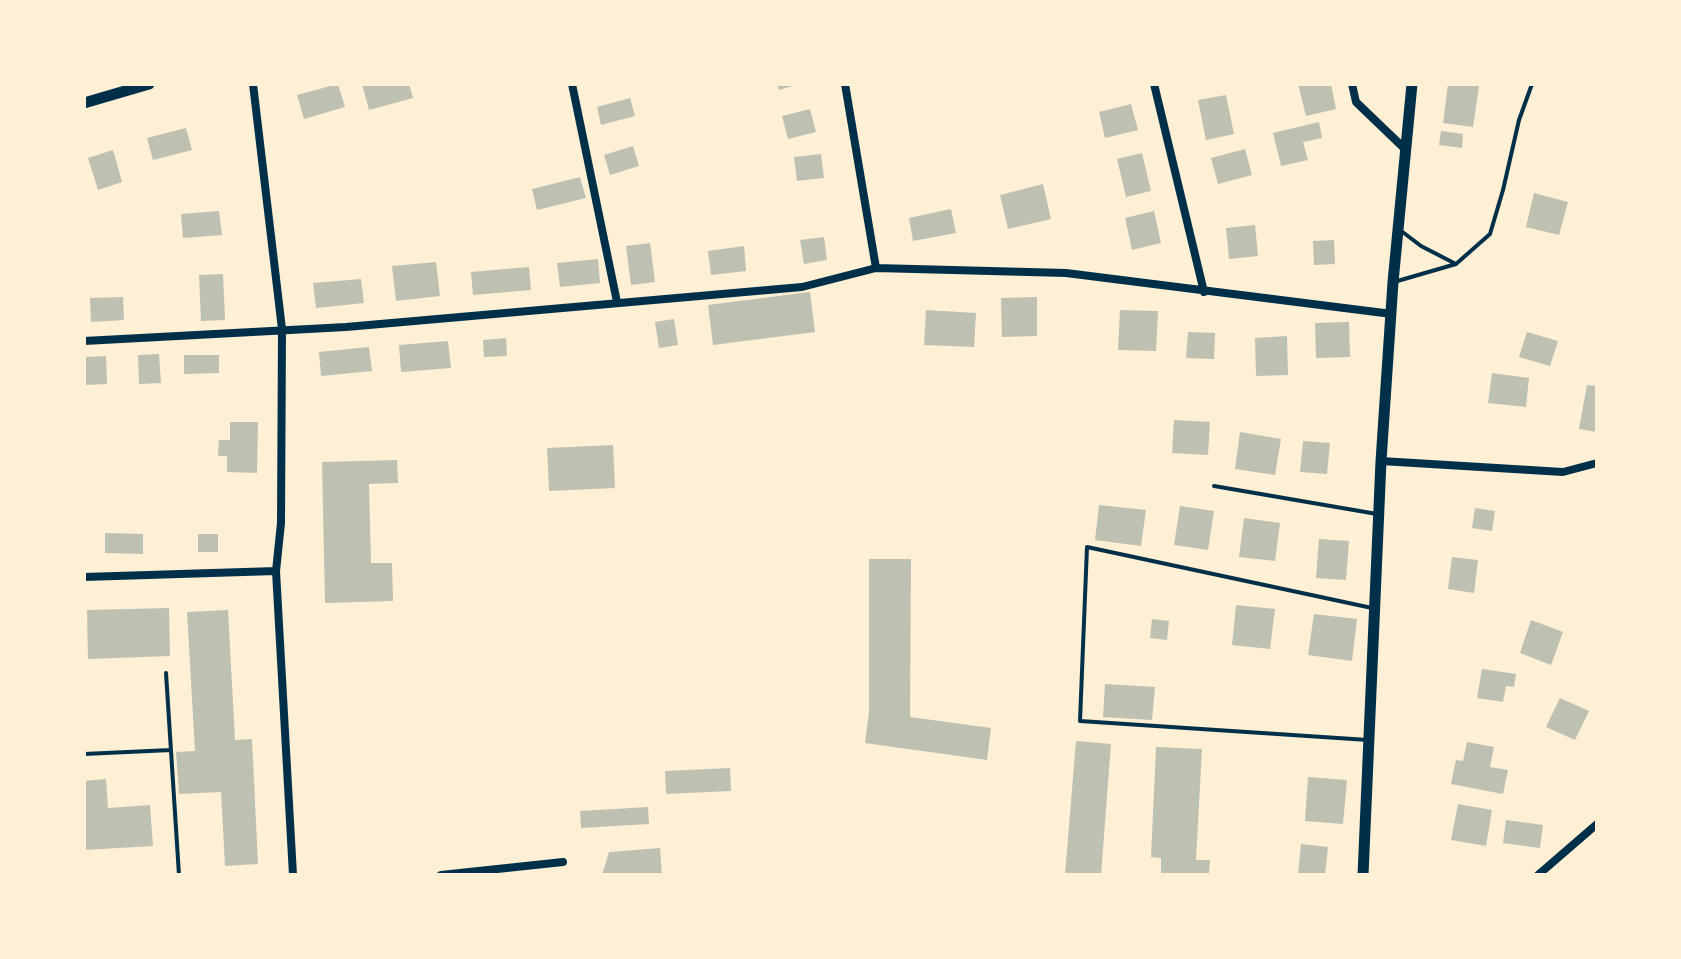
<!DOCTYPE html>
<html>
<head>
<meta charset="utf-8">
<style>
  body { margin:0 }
  #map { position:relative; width:1681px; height:959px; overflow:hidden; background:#fdf0d5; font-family:"Open Sans",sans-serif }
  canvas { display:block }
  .frame { position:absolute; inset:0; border:86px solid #fdf0d5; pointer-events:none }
</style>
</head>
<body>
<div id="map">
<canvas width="1681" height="959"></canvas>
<div class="frame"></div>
</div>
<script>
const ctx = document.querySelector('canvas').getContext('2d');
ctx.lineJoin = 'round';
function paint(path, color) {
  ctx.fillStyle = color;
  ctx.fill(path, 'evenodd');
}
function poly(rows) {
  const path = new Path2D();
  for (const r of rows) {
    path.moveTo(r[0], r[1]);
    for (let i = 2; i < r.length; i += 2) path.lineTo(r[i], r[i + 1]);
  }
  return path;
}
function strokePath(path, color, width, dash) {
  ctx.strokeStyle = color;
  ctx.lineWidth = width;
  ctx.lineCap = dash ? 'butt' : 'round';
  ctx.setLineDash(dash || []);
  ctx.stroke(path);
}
paint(poly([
  [338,84,345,107,304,119,297,95],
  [362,84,409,84,413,98,369,110],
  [777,84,796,84,796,85,779,90],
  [1298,84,1331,84,1336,109,1306,116],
  [1448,84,1479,86,1473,127,1443,123],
  [1226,95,1234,134,1206,140,1198,100],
  [630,98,635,116,601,125,597,107],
  [1131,104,1138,130,1105,138,1099,112],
  [810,109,816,132,788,139,782,116],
  [1319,122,1322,138,1303,142,1308,160,1281,166,1273,133],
  [186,128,192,150,153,160,147,138],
  [1441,131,1463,134,1462,148,1439,145],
  [633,146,639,166,610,175,604,155],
  [1245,149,1252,175,1218,184,1211,158],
  [113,150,122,182,98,190,88,158],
  [1142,153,1151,191,1126,197,1117,159],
  [821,154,824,178,797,181,794,157],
  [580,177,586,198,537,210,532,189],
  [1043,184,1051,219,1008,229,1000,195],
  [1534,193,1568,202,1559,235,1526,227],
  [951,209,956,233,913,241,909,218],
  [219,211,222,235,183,238,181,214],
  [1154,211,1161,243,1132,250,1125,218],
  [1255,225,1258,256,1229,259,1226,228],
  [824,237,827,260,804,264,800,240],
  [1334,240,1335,264,1314,265,1313,241],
  [650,243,655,282,631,285,626,246],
  [744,246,746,271,711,275,708,251],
  [598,259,600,283,560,287,557,263],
  [436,262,440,296,396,301,392,266],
  [529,267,531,290,473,295,471,272],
  [223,274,225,320,201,321,199,275],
  [361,279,364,303,316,308,313,283],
  [810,292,815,332,713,345,708,305],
  [123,297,124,320,91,322,90,298],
  [1037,297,1037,336,1002,337,1001,298],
  [926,310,976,313,974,347,924,345],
  [1120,310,1158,311,1156,351,1118,350],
  [674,319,678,345,659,348,655,322],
  [1349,322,1350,357,1316,358,1315,323],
  [1188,332,1215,333,1214,359,1186,358],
  [1527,332,1558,341,1550,366,1519,357],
  [1287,336,1288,375,1256,376,1255,338],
  [506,338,507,356,484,357,483,340],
  [448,341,451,368,401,372,399,345],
  [369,347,372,371,321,376,319,352],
  [159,354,161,383,139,384,138,355],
  [184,355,219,355,219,373,184,374],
  [106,356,107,384,84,385,84,357],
  [1492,373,1529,378,1526,407,1488,403],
  [1587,385,1597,386,1597,432,1579,429],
  [1174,420,1210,422,1208,455,1172,453],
  [230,422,258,422,257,473,227,472,227,456,218,456,219,440,230,440],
  [1240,432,1281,439,1275,475,1235,469],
  [1303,441,1330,443,1327,474,1300,472],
  [613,445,615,488,549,491,547,448],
  [397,460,398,483,369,484,371,563,392,563,393,601,325,603,322,462],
  [1099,505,1146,510,1141,546,1095,540],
  [1180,506,1214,511,1208,550,1174,545],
  [1475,508,1495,511,1492,531,1472,528],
  [1244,518,1280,523,1275,561,1239,557],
  [105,533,143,534,143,554,105,553],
  [198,534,218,534,218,552,198,552],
  [1319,539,1349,541,1346,580,1316,578],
  [1452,557,1478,560,1474,593,1448,589],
  [869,559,911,559,910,717,991,728,987,760,865,743,869,712],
  [1236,605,1275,609,1270,649,1232,645],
  [169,608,170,656,88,659,87,610],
  [228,610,235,740,252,739,258,864,225,866,221,792,179,794,176,752,195,751,187,612],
  [1314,614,1357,619,1352,661,1308,655],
  [1152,619,1169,621,1167,640,1150,638],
  [1531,620,1563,632,1551,665,1520,653],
  [1482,669,1516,674,1514,687,1506,686,1503,702,1477,698],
  [1105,684,1155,687,1152,720,1103,717],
  [1560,698,1589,711,1575,740,1546,727],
  [1076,741,1111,744,1101,875,1065,875],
  [1467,742,1494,747,1490,767,1508,770,1503,794,1451,784,1456,760,1463,761],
  [1156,747,1202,749,1196,860,1210,860,1209,875,1161,875,1161,858,1151,857],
  [730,768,731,791,666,794,665,771],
  [1308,777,1347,780,1343,824,1305,821],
  [106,779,108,808,150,805,153,846,84,850,84,781],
  [1458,804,1492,810,1486,846,1451,840],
  [648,807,649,824,581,828,580,811],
  [1506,820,1543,825,1540,848,1503,843],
  [1301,844,1328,847,1325,875,1298,875],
  [660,848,662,875,602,875,609,852]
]), '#bec0b2');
strokePath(poly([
  [1400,230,1421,246,1454,263],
  [1394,282,1456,264,1490,234,1503,190,1519,120,1532,84],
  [1214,486,1377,514],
  [166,673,179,875],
  [1368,740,1080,721,1087,547,1372,608],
  [84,754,171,750]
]), '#003049', 4);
strokePath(poly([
  [253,84,282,329,281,523,276,571,293,875],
  [572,84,617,302],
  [845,84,876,268],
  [1154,84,1204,292],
  [1352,84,1356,102,1406,150],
  [84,341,346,327,802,287,876,268,1066,273,1392,314],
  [1381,461,1563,472,1597,463],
  [84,577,276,571],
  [441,875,563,862],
  [1538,875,1597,824]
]), '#003049', 8);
strokePath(poly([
  [84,103,149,84],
  [1363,875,1381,461,1393,282,1412,84]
]), '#003049', 11);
</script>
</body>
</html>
